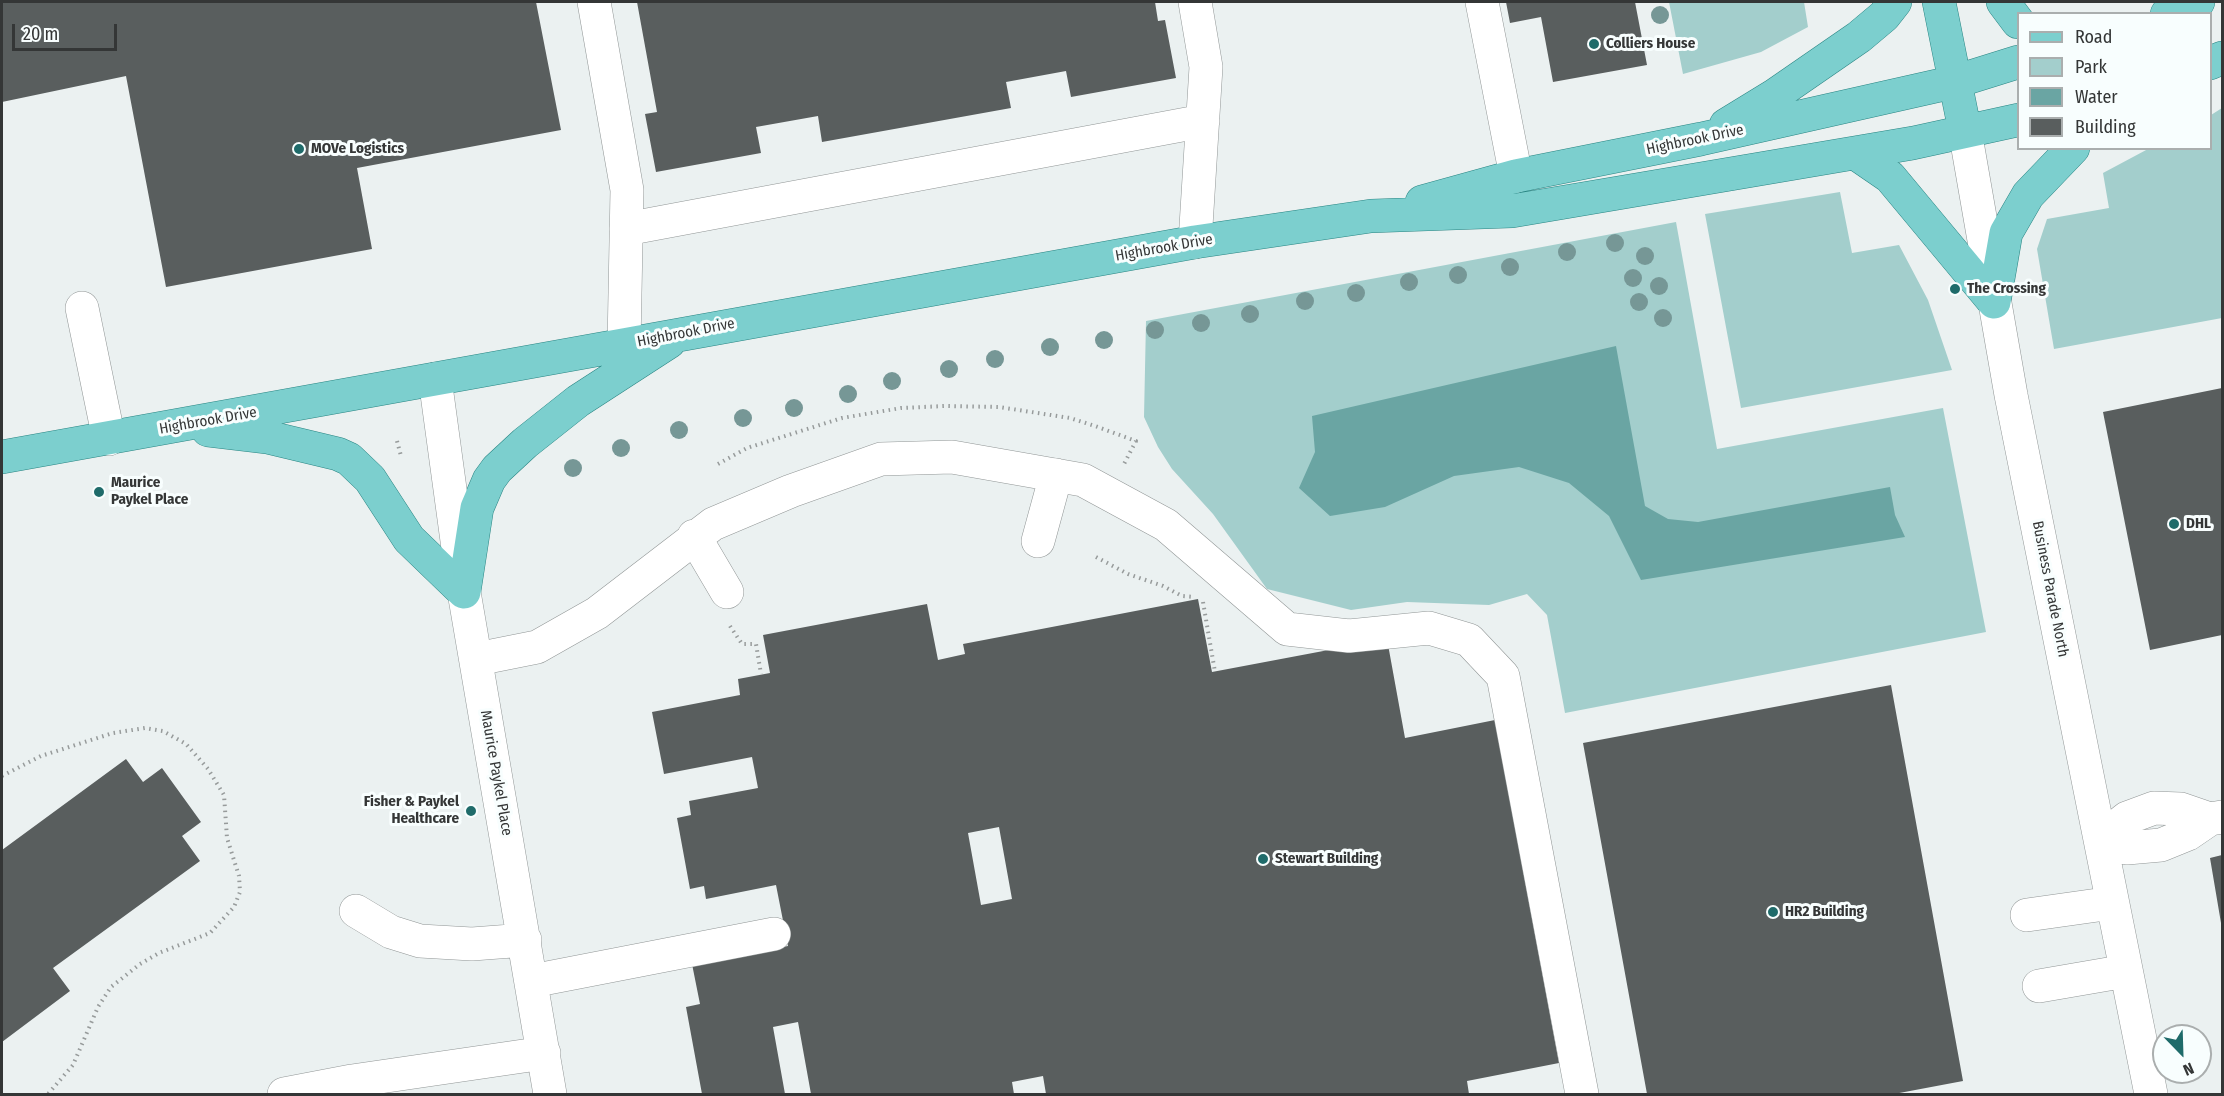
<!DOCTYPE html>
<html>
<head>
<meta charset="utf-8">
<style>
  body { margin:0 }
  #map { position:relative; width:2224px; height:1096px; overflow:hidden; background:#ebf1f1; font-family:"Fira Sans Condensed",sans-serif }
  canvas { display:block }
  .frame { position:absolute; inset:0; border:3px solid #343636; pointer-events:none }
  .legend { position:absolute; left:2017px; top:12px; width:195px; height:138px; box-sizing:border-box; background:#f8fefe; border:2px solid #aaaeae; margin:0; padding:8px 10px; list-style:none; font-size:18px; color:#343636 }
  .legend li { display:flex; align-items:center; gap:12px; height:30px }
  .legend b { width:30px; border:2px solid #aaaeae }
  .north { position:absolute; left:2152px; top:1024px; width:60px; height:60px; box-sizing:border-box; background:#f8fefe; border:2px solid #aaaeae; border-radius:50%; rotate:157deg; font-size:16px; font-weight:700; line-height:24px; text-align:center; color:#343636 }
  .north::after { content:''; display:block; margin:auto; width:21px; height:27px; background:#1f6b6a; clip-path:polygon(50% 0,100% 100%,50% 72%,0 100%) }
  .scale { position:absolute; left:12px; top:24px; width:105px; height:27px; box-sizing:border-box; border:3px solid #343636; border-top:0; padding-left:8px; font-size:18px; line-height:21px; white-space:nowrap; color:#343636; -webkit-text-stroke:4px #f8fefe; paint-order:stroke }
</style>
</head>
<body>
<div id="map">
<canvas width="2224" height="1096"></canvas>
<div class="frame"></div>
<ul class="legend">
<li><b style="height:8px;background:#7ccfce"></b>Road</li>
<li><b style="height:16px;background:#a3cecc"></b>Park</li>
<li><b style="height:16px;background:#6aa5a3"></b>Water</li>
<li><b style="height:16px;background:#595e5e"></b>Building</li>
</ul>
<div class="north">N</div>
<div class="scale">20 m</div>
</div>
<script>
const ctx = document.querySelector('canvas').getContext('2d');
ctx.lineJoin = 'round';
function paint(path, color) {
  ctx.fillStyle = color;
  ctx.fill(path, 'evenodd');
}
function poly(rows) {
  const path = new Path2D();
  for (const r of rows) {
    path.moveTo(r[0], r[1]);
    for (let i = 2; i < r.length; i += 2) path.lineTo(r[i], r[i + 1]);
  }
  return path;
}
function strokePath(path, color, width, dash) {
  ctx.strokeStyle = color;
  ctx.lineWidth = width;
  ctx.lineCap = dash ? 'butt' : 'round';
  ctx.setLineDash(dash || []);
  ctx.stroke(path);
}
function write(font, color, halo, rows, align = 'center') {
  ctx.font = font + ' "Fira Sans Condensed",sans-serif';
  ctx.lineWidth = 6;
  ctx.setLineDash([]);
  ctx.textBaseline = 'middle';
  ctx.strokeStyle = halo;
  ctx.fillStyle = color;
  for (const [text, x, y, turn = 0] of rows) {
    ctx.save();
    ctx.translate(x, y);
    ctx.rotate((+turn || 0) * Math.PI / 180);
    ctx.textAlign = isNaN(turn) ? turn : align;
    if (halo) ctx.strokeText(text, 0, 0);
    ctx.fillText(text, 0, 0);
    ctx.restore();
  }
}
paint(poly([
  [1669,2,1804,2,1808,27,1761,52,1683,74],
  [2222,108,2222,318,2054,349,2037,249,2047,219,2109,208,2103,173,2148,149,2210,148,2211,115],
  [1840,192,1852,253,1899,245,1928,300,1952,370,1741,408,1705,214],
  [1676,222,1717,449,1943,408,1986,632,1565,713,1547,615,1527,594,1489,605,1407,602,1351,610,1267,589,1213,514,1172,469,1158,447,1144,417,1146,321]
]), '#a3cecc');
paint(poly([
  [1616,346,1645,506,1668,519,1698,522,1890,487,1895,515,1905,537,1641,580,1609,516,1569,483,1519,467,1454,476,1385,507,1330,516,1299,488,1315,452,1312,416]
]), '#6aa5a3');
paint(poly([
  [2,2,536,2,561,130,357,168,372,249,166,287,126,76,2,102],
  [637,2,1155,2,1158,21,1165,20,1176,78,1071,97,1066,71,1006,82,1011,108,822,142,818,116,756,127,761,153,656,172,645,114,657,112],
  [1506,2,1635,2,1647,65,1553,82,1541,17,1510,23],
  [2222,388,2222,635,2150,650,2103,412],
  [1198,599,1212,672,1387,639,1405,738,1495,720,1559,1063,1467,1081,1469,1094,1046,1094,1043,1076,1012,1082,1014,1094,811,1094,798,1022,773,1027,785,1094,702,1094,686,1007,700,1004,692,964,788,946,776,885,706,899,704,886,690,889,677,818,691,815,689,801,758,788,752,757,664,774,652,712,740,695,738,679,770,673,763,635,927,604,938,660,965,654,963,644],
  [999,827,1012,899,981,905,968,833],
  [1891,685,1963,1081,1894,1094,1647,1094,1583,743],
  [126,759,143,782,162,768,201,822,182,836,200,861,53,968,70,991,2,1042,2,850],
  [2222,855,2222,923,2221,923,2210,858]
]), '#595e5e');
const minor = poly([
  [594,2,627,190,624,345],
  [1482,2,1516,176],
  [1965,131,2011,395,2151,1094],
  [626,229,1203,121],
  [1195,242,1206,67,1195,2],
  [82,308,109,439],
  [435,379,464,592,550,1094],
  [694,536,727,592],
  [1038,541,1056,475],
  [477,659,537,647,597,613,713,524,791,491,881,459,952,457,1083,480,1166,525,1287,629,1349,636,1429,628,1469,640,1503,676,1582,1094],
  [2210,819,2181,809,2154,808,2127,818,2100,839,2113,846,2127,848,2161,845,2188,834,2210,819,2222,817],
  [356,911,391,932,420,941,472,944,525,940],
  [2027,915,2112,903],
  [532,981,774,934],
  [2039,986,2126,971],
  [284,1094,352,1081,544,1053]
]);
const major = poly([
  [1939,2,1965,131],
  [2003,2,2018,22],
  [2167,14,2198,2],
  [2210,63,2222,58],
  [1726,125,1775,95,1859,37,1884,16,1895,2],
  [1855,153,1890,177,1994,302],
  [1422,202,1516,176,1701,139,1954,82,2018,62],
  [1994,302,2006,233,2028,195,2073,148],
  [208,430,267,437,338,454,349,459,370,479,409,539,464,592],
  [2,457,1195,242,1371,216,1512,211,1913,143,2018,120],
  [464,592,477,508,489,480,497,469,525,443,578,401,669,342]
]);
strokePath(minor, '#919696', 34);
strokePath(major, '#2a8583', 34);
strokePath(poly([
  [397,441,401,456],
  [718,464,747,448,842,418,901,408,945,406,999,407,1070,418,1095,426,1136,441,1124,464],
  [1096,557,1128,574,1163,586,1182,596,1195,597],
  [1203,602,1215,672],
  [730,626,742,644,756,644,761,674],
  [2,776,41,756,113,733,145,728,163,731,186,744,208,769,224,795,227,838,239,876,240,892,234,907,210,933,159,953,140,964,111,987,98,1007,73,1065,48,1094]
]), '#979b9b', 4, [1.5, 4.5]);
strokePath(minor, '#fff', 33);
strokePath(major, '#7ccfce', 33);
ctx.fillStyle = '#769796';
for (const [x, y] of [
  [1660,15],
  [1615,243],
  [1567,252],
  [1645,256],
  [1510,267],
  [1458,275],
  [1633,278],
  [1409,282],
  [1659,286],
  [1356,293],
  [1305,301],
  [1639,302],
  [1250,314],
  [1663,318],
  [1201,323],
  [1155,330],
  [1104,340],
  [1050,347],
  [995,359],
  [949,369],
  [892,381],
  [848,394],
  [794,408],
  [743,418],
  [679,430],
  [621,448],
  [573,468]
]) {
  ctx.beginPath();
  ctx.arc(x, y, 9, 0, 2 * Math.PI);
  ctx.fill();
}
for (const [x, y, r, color] of [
  [1594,44,6,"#1f6b6a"],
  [299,149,6,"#1f6b6a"],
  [1955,289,6,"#1f6b6a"],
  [99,492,6,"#1f6b6a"],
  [2174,524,6,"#1f6b6a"],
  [471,811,6,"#1f6b6a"],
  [1263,859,6,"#1f6b6a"],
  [1773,912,6,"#1f6b6a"]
]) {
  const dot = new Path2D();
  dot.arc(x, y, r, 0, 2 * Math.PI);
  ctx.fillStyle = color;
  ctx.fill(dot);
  strokePath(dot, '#f8fefe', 2);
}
write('bold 15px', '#343636', '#f8fefe', [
  ["Colliers House",1606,44],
  ["MOVe Logistics",311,149],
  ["The Crossing",1967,289],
  ["Maurice",111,483],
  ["Paykel Place",111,500],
  ["DHL",2186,524],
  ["Fisher & Paykel",459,802,"right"],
  ["Healthcare",459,819,"right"],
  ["Stewart Building",1275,859],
  ["HR2 Building",1785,912]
], 'left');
write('15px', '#343636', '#f8fefe', [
  ["Highbrook Drive",1695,140,-12],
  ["Highbrook Drive",1164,248,-10],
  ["Highbrook Drive",686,333,-11],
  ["Highbrook Drive",208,421,-10],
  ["Business Parade North",2050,589,79],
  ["Maurice Paykel Place",496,773,80]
]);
</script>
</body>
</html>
